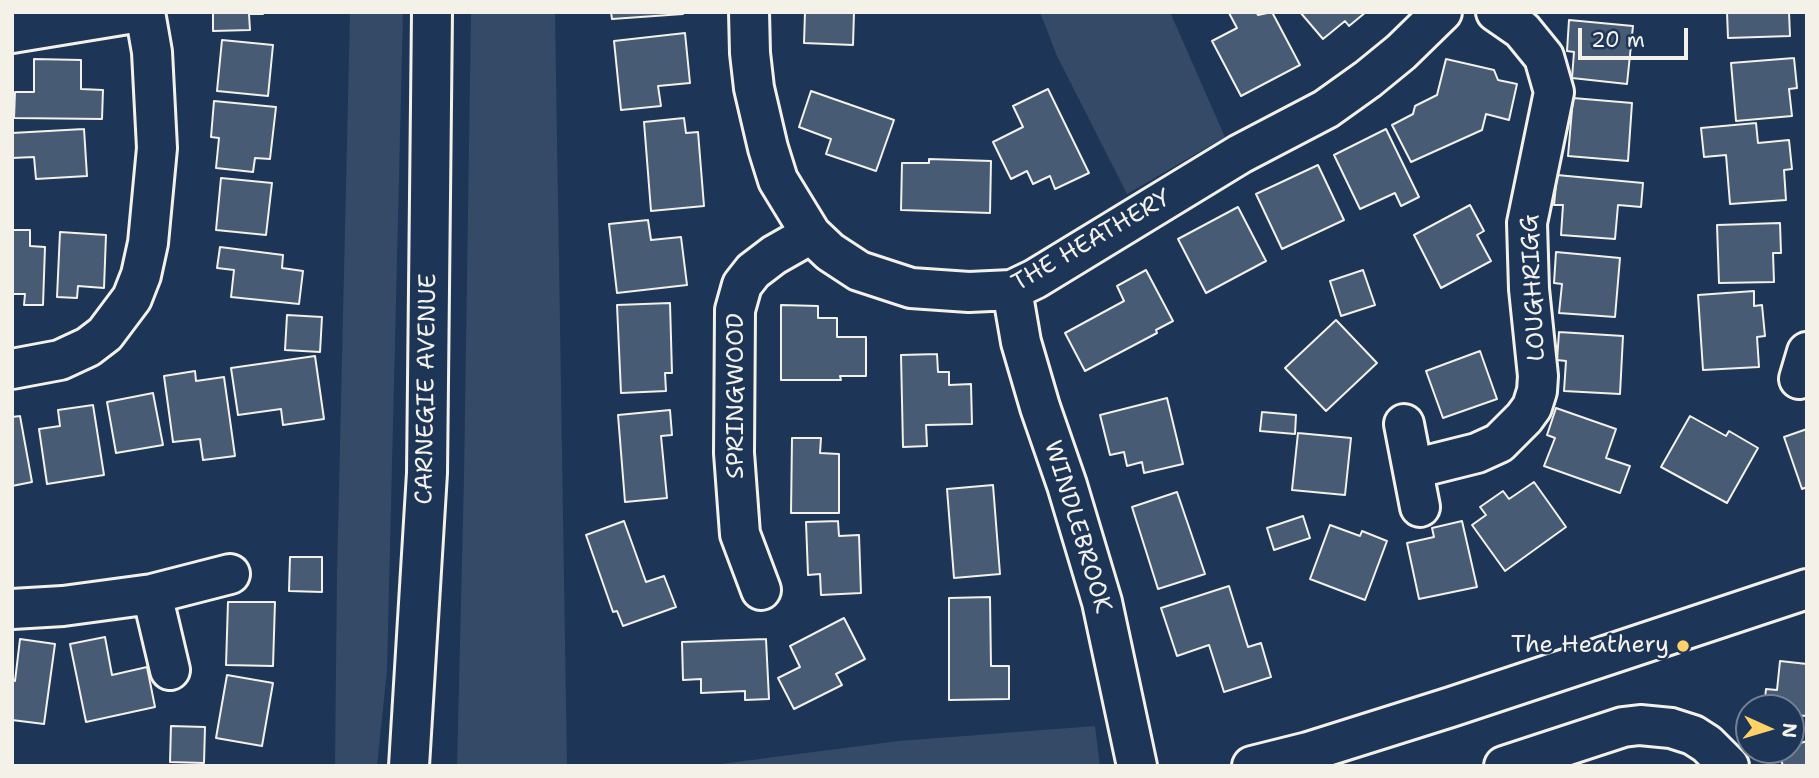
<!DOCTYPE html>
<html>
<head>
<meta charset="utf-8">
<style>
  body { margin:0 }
  #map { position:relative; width:1819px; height:778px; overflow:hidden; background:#1d3557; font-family:"Shantell Sans",sans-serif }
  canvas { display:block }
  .frame { position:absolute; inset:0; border:14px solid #f4f1e8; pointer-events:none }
  .north { position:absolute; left:1735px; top:694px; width:70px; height:70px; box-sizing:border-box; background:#1d3557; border:2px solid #738091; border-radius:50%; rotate:94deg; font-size:19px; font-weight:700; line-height:28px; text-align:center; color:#f4f1e8 }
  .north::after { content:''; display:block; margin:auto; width:24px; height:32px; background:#ffd166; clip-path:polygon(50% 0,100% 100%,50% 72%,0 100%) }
  .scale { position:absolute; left:1578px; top:28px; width:110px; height:32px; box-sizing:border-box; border:4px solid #f4f1e8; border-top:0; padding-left:9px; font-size:21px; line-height:24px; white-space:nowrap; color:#f4f1e8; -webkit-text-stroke:5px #1d3557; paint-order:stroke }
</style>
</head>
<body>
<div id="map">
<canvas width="1819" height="778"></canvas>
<div class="frame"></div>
<div class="north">N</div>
<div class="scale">20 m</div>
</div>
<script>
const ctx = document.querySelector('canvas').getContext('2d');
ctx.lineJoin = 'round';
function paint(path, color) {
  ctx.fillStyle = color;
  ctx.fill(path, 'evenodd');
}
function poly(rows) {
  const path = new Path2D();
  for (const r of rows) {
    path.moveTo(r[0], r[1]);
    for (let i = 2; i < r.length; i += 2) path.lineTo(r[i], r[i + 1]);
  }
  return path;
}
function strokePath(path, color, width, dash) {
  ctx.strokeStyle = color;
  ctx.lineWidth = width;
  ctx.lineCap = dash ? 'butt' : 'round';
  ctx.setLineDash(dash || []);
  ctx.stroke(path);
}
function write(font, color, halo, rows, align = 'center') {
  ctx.font = font + ' "Shantell Sans",sans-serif';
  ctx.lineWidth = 5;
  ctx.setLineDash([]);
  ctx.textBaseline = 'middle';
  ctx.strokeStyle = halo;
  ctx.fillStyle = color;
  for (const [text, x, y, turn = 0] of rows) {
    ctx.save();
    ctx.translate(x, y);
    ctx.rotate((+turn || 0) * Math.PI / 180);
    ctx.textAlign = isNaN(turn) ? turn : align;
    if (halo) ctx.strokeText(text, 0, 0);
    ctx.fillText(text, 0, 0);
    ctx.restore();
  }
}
paint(poly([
  [350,12,403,12,387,670,377,766,335,766,337,575],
  [471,12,555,12,567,766,457,766,464,477],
  [1040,12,1170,12,1225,137,1127,194,1057,56],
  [1095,726,1100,766,705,766,899,741]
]), '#354a67');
const building = poly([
  [213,12,263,12,263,14,249,14,250,30,213,31,213,12],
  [611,12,683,12,683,14,612,19,611,12],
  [805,12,854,12,853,45,804,43,805,12],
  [1256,12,1258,15,1272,12,1300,65,1241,96,1212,41,1237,28,1229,13,1256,12],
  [1300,12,1366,12,1349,26,1345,21,1323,39,1300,12],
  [1727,12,1789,12,1790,36,1728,38,1727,12],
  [1569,20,1633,26,1627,84,1572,78,1574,52,1567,51,1569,20],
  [685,33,690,83,658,86,661,106,621,110,614,41,685,33],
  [222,40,273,45,268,96,217,91,222,40],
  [1794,58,1797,88,1789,89,1792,116,1736,121,1731,63,1794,58],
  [34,59,81,60,81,89,103,90,102,119,14,118,15,92,34,92,34,59],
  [1446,59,1494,70,1498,80,1517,84,1509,120,1486,114,1482,130,1411,162,1392,125,1413,114,1415,106,1437,95,1446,59],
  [1048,89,1089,173,1055,189,1050,176,1033,184,1027,171,1011,179,993,142,1023,127,1013,106,1048,89],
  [811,91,894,120,876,171,826,154,831,139,799,127,811,91],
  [1573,98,1632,103,1628,161,1568,156,1573,98],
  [214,101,276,107,270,159,255,158,253,172,216,168,219,138,211,137,214,101],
  [684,118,686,133,698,132,704,206,651,211,644,122,684,118],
  [1756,123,1758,143,1789,140,1792,169,1784,170,1786,200,1730,204,1726,155,1704,157,1701,128,1756,123],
  [84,129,87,176,36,179,34,157,12,158,12,133,84,129],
  [1386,129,1419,197,1401,206,1395,193,1360,209,1334,155,1386,129],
  [929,159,991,161,990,213,901,210,902,163,929,163,929,159],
  [1318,165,1344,220,1282,249,1256,194,1318,165],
  [1557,175,1643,183,1641,207,1618,205,1615,239,1561,235,1563,205,1554,205,1557,175],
  [221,178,272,183,266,235,216,230,221,178],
  [1470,205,1484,231,1477,235,1491,261,1441,288,1414,235,1470,205],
  [1238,207,1266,261,1206,293,1178,239,1238,207],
  [648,220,651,240,681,237,687,285,617,293,609,224,648,220],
  [1780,223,1781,253,1773,253,1774,282,1719,283,1717,225,1780,223],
  [12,230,30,230,30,246,45,247,43,305,24,305,25,294,12,294,12,230],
  [60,232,106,235,104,288,78,286,77,298,57,297,60,232],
  [220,247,283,255,282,268,303,271,299,304,231,297,234,270,217,268,220,247],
  [1556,252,1620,258,1615,317,1559,313,1562,284,1554,283,1556,252],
  [1146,270,1173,321,1156,330,1157,333,1085,371,1065,333,1124,301,1117,286,1146,270],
  [1363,270,1375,305,1341,316,1330,281,1363,270],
  [1754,291,1754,306,1762,305,1765,336,1757,337,1759,367,1703,370,1698,295,1754,291],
  [670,303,672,373,665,373,666,391,621,393,617,305,670,303],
  [781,305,818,306,818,318,837,318,837,337,866,337,866,376,840,376,841,380,781,380,781,305],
  [287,315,322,317,320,352,285,350,287,315],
  [1336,320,1377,363,1326,411,1285,368,1336,320],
  [1559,332,1623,336,1620,394,1564,391,1566,361,1557,360,1559,332],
  [1480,351,1497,399,1443,418,1426,371,1480,351],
  [937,354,938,372,949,372,949,385,971,384,972,424,926,425,927,446,903,447,901,355,937,354],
  [315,356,324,419,283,425,281,409,238,415,231,368,315,356],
  [195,371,196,381,224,377,235,456,203,460,200,439,173,442,164,376,195,371],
  [153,393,163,445,116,453,107,402,153,393],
  [1167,398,1183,464,1144,473,1142,462,1127,466,1124,452,1110,455,1100,415,1167,398],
  [93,405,104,475,47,484,39,429,60,426,58,410,93,405],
  [1556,408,1616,429,1606,458,1630,466,1620,493,1544,466,1555,438,1547,435,1556,408],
  [670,410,672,435,661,436,667,498,625,502,618,415,670,410],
  [1262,412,1296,415,1295,434,1260,431,1262,412],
  [20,416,32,482,12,486,12,417,20,416],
  [1690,416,1726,436,1729,431,1758,448,1727,503,1661,467,1690,416],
  [1807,429,1807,487,1802,489,1784,437,1807,429],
  [1298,433,1351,438,1345,495,1292,490,1298,433],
  [792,438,821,438,820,453,839,454,839,513,791,513,792,438],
  [1534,482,1566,527,1505,571,1472,525,1486,515,1480,507,1503,491,1509,499,1534,482],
  [993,485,1000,574,954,578,947,489,993,485],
  [1177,492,1205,574,1158,589,1132,507,1177,492],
  [1303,516,1310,538,1274,550,1267,528,1303,516],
  [624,521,646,582,664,576,676,607,623,626,617,611,613,612,586,535,624,521],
  [838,521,839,536,859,535,861,593,821,595,820,574,808,575,806,522,838,521],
  [1462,521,1477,587,1419,599,1407,543,1434,537,1432,528,1462,521],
  [1330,525,1360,536,1362,531,1387,541,1365,600,1310,579,1330,525],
  [290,557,322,557,322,592,289,591,290,557],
  [1229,586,1248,647,1261,643,1271,677,1224,692,1209,645,1177,656,1161,608,1229,586],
  [990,597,991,666,1009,666,1009,699,949,700,949,598,990,597],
  [228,602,275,602,273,666,226,665,228,602],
  [844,618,865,659,836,674,842,685,794,709,778,678,800,667,790,646,844,618],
  [105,637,112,675,147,667,155,707,86,722,70,644,105,637],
  [20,639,55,644,44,724,12,720,12,680,15,681,20,639],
  [766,639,769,699,745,700,745,691,701,693,701,679,683,680,682,642,766,639],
  [1780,661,1807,664,1807,716,1791,715,1791,708,1764,708,1766,689,1777,690,1780,661],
  [227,675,273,683,262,746,216,738,227,675],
  [171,726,205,727,204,763,170,762,171,726],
  [1807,741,1807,766,1783,766,1778,750,1791,750,1791,746,1807,741]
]);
paint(building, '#485b74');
strokePath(building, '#f4f1e8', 2);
const minor = poly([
  [749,12,750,53,754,88,768,148,778,180,811,234,830,252,859,271,911,288,969,292,1012,290,1035,279,1240,154,1326,109,1368,79,1401,52,1442,12],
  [12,33,140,12],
  [1012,290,1021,342,1040,407,1067,485,1102,602,1137,766],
  [12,369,60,360,88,347,105,334,132,298,141,275,148,243,157,148,152,52,145,12],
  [1799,379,1807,352],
  [1404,424,1420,507],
  [1413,469,1477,453,1499,443,1524,418,1532,407,1537,391,1538,376,1529,289,1527,223,1554,92,1544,57,1522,30,1496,12],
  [761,590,740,534,734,453,735,310,742,285,753,271,774,255,811,234],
  [152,594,170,670],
  [12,609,63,606,152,594,230,574],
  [1504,766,1623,727,1640,725,1671,728,1693,735,1707,744,1729,766]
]);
const tertiary = poly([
  [409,766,427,473,432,12],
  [1252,766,1308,752,1451,707,1807,589]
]);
strokePath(minor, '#f4f1e8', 44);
strokePath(tertiary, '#f4f1e8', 44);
strokePath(minor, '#1d3557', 38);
strokePath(tertiary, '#1d3557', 38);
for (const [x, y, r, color] of [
  [1683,646,7,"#ffd166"]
]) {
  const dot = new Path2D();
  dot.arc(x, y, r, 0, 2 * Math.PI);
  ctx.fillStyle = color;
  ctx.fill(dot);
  strokePath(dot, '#1d3557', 2.5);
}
write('24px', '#f4f1e8', '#1d3557', [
  ["THE HEATHERY",1092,241,-30],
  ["LOUGHRIGG",1534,288,-93],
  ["CARNEGIE AVENUE",427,389,-89],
  ["SPRINGWOOD",737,396,-90],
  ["WINDLEBROOK",1077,527,73]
]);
write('24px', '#f4f1e8', '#1d3557', [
  ["The Heathery",1669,646]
], 'right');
</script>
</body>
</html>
